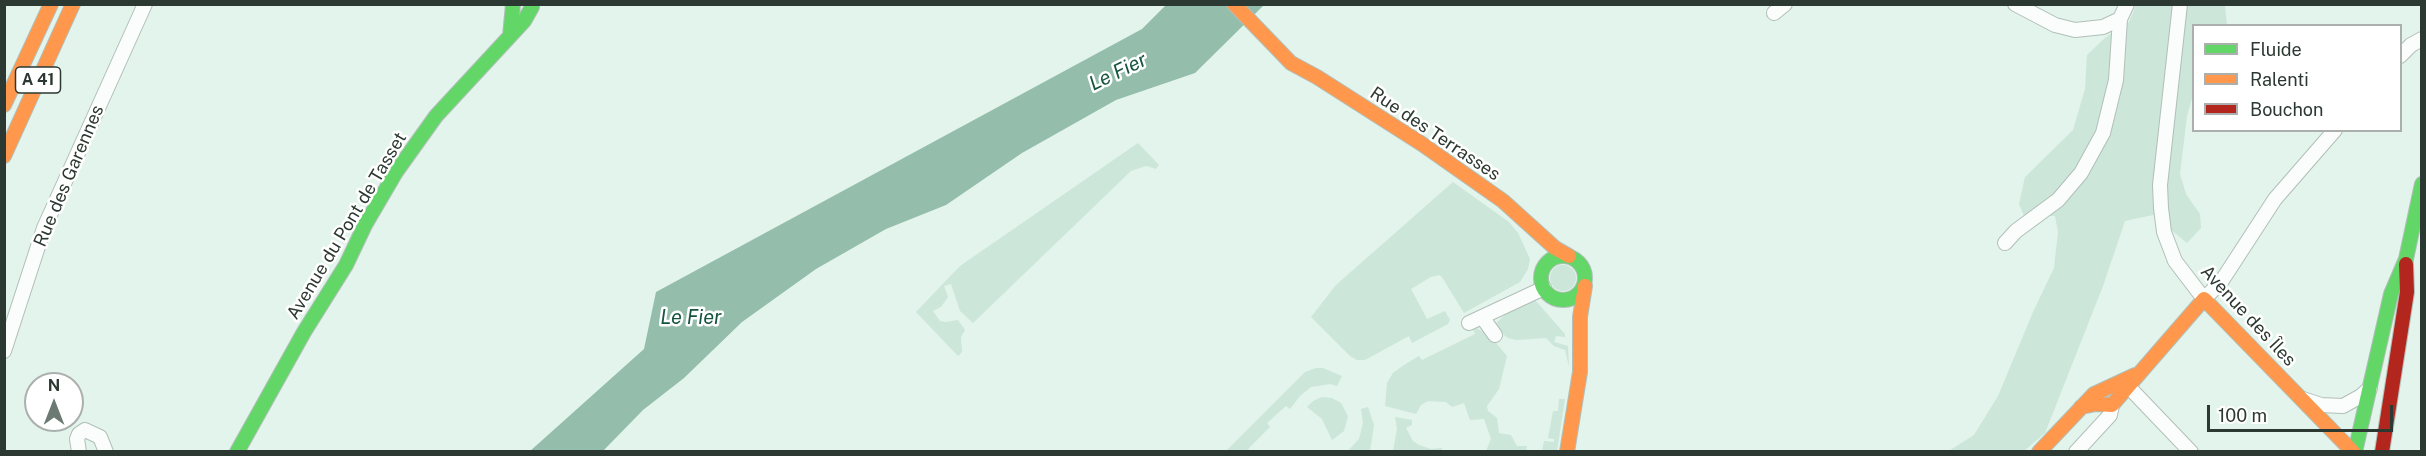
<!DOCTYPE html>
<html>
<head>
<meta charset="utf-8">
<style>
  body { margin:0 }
  #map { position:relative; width:2426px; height:456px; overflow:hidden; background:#e2f4eb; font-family:"Public Sans",sans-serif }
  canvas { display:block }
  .frame { position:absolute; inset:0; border:6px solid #2c3832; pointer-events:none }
  .legend { position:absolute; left:2192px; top:24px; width:210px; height:108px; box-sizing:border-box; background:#fff; border:2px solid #abafad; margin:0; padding:8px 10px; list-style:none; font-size:18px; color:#2c3832 }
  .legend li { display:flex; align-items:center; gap:12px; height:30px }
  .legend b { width:30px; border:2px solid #abafad }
  .north { position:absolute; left:24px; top:372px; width:60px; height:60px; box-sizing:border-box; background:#fff; border:2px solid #abafad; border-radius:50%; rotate:0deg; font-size:16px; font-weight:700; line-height:24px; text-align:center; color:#2c3832 }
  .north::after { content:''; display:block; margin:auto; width:21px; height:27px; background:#6c7a73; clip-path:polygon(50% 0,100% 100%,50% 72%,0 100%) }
  .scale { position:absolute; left:2207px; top:405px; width:186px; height:27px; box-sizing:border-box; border:3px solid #2c3832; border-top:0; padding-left:8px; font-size:18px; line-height:21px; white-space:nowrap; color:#2c3832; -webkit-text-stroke:4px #fff; paint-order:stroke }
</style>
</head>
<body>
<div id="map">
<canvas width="2426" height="456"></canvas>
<div class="frame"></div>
<ul class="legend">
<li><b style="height:8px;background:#63d668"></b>Fluide</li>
<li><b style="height:8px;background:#ff974d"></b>Ralenti</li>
<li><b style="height:8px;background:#b3261e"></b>Bouchon</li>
</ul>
<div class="north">N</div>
<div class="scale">100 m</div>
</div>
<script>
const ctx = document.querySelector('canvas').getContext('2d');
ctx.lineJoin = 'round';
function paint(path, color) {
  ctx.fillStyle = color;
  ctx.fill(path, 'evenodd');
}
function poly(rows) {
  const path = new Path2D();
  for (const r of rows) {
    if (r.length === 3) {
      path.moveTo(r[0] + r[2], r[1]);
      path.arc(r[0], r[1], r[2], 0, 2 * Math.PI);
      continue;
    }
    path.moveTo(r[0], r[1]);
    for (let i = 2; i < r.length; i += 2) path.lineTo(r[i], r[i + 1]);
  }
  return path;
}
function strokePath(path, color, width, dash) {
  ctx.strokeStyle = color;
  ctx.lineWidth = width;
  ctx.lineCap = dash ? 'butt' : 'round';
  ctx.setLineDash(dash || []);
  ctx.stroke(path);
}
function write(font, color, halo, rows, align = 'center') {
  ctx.font = font + ' "Public Sans",sans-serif';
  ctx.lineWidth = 5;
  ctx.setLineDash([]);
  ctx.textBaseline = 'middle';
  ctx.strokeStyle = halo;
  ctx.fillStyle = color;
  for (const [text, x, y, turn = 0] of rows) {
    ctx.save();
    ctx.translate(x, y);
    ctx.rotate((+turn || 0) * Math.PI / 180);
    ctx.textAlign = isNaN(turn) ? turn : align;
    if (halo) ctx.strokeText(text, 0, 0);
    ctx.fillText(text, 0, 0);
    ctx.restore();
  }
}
paint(poly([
  [2136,5,2225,5,2227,25,2194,26,2193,95,2187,116,2180,174,2186,194,2200,214,2201,228,2187,243,2153,215,2125,221,2103,286,2045,433,2024,451,1947,452,1974,435,1998,396,2033,312,2054,268,2058,232,2055,216,2024,216,2019,204,2025,177,2073,130,2085,89,2087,55,2106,37,2129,22],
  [1138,143,1159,165,1156,169,1146,166,1131,171,973,323,960,311,951,284,944,286,948,297,941,307,933,311,940,321,946,322,958,320,965,330,961,337,962,352,958,356,916,312,960,266],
  [1453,182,1509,222,1518,233,1530,259,1528,269,1520,282,1464,313,1442,277,1439,275,1431,277,1411,289,1427,319,1445,311,1450,320,1448,324,1412,343,1409,336,1365,360,1357,360,1350,356,1311,317,1336,285],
  [1563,278,13],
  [1535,300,1565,334,1565,337,1556,336,1554,342,1568,346,1569,367,1565,350,1554,346,1546,338,1516,340,1508,338,1496,329,1495,324,1510,310],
  [1477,328,1491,337,1507,356,1499,389,1487,406,1488,411,1497,418,1499,433,1511,435,1517,446,1527,446,1526,451,1486,451,1491,439,1484,419,1470,420,1464,403,1452,407,1446,402,1428,401,1421,405,1416,414,1385,406,1387,383,1393,373,1404,365,1419,356,1422,360,1475,334,1473,330],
  [1316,368,1323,368,1342,376,1337,386,1330,384,1311,387,1300,396,1290,409,1286,406,1267,423,1270,427,1248,449,1250,451,1226,451,1305,372],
  [1322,397,1332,398,1341,403,1348,416,1344,431,1332,440,1322,419,1307,407,1313,401],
  [1559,399,1565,399,1557,451,1542,451,1544,441,1554,442,1554,439,1548,438,1553,411,1558,411],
  [1368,407,1374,425,1370,451,1348,451,1359,439,1363,423,1361,409],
  [1395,417,1412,420,1412,425,1406,428,1413,441,1419,445,1431,449,1442,448,1442,451,1393,451,1397,429]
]), '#cce6d9');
paint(poly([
  [1166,5,1264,5,1195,73,1116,100,1022,153,946,205,886,229,816,269,742,322,684,378,643,410,603,451,529,452,644,349,656,292,1142,29]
]), '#94bdab');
const street = poly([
  [2015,4,2055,25,2075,30,2103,27,2120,19],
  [2180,4,2160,185,2161,208,2164,232,2175,261,2204,299,2221,282,2275,199,2335,130],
  [1774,13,1785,4],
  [2400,56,2411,45,2422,39],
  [2005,243,2016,231,2058,200,2081,173,2103,133,2116,80,2120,19,2127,4],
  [1482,317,1495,335],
  [1469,323,1544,288],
  [4,351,44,228,145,4],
  [2124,382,2191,452],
  [2303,399,2321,405,2343,406,2361,396,2370,388],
  [79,452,77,439,79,434,85,430,100,437,106,452],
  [2076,452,2110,415,2112,405]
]);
const fast = poly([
  [510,36,513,4],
  [1563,278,22],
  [237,452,304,332,346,265,365,225,396,172,436,116,524,21,532,7],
  [2355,452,2391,294,2406,259,2422,184]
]);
const slow = poly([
  [1234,4,1291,63,1317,77,1422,144,1503,201,1555,248,1569,256],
  [4,105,51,4],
  [4,156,73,4],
  [2081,407,2096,404,2112,405,2204,299,2353,452],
  [1567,452,1580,372,1580,317,1585,286],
  [2039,452,2094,394,2135,375]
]);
const jam = poly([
  [2382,452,2407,292,2406,264]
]);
strokePath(street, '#b1bfb8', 16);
strokePath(fast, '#b1bfb8', 16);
strokePath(slow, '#b1bfb8', 16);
strokePath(jam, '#b1bfb8', 16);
strokePath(street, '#fbfdfc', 14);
strokePath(fast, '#63d668', 14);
strokePath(slow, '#ff974d', 14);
strokePath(jam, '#b3261e', 14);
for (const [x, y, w] of [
  [38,80,45]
]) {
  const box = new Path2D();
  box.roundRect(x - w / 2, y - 13, w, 26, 4.5);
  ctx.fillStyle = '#fff';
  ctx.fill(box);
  strokePath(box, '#2c3832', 1.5);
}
write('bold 16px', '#2c3832', null, [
  ["A 41",38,80]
]);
write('18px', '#2c3832', '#fff', [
  ["Rue des Terrasses",1435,134,34],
  ["Rue des Garennes",69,176,-67],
  ["Avenue du Pont de Tasset",347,226,-59],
  ["Avenue des Îles",2248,316,47]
]);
write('italic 20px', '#15553f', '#fff', [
  ["Le Fier",1118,72,-26],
  ["Le Fier",691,318]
]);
</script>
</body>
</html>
